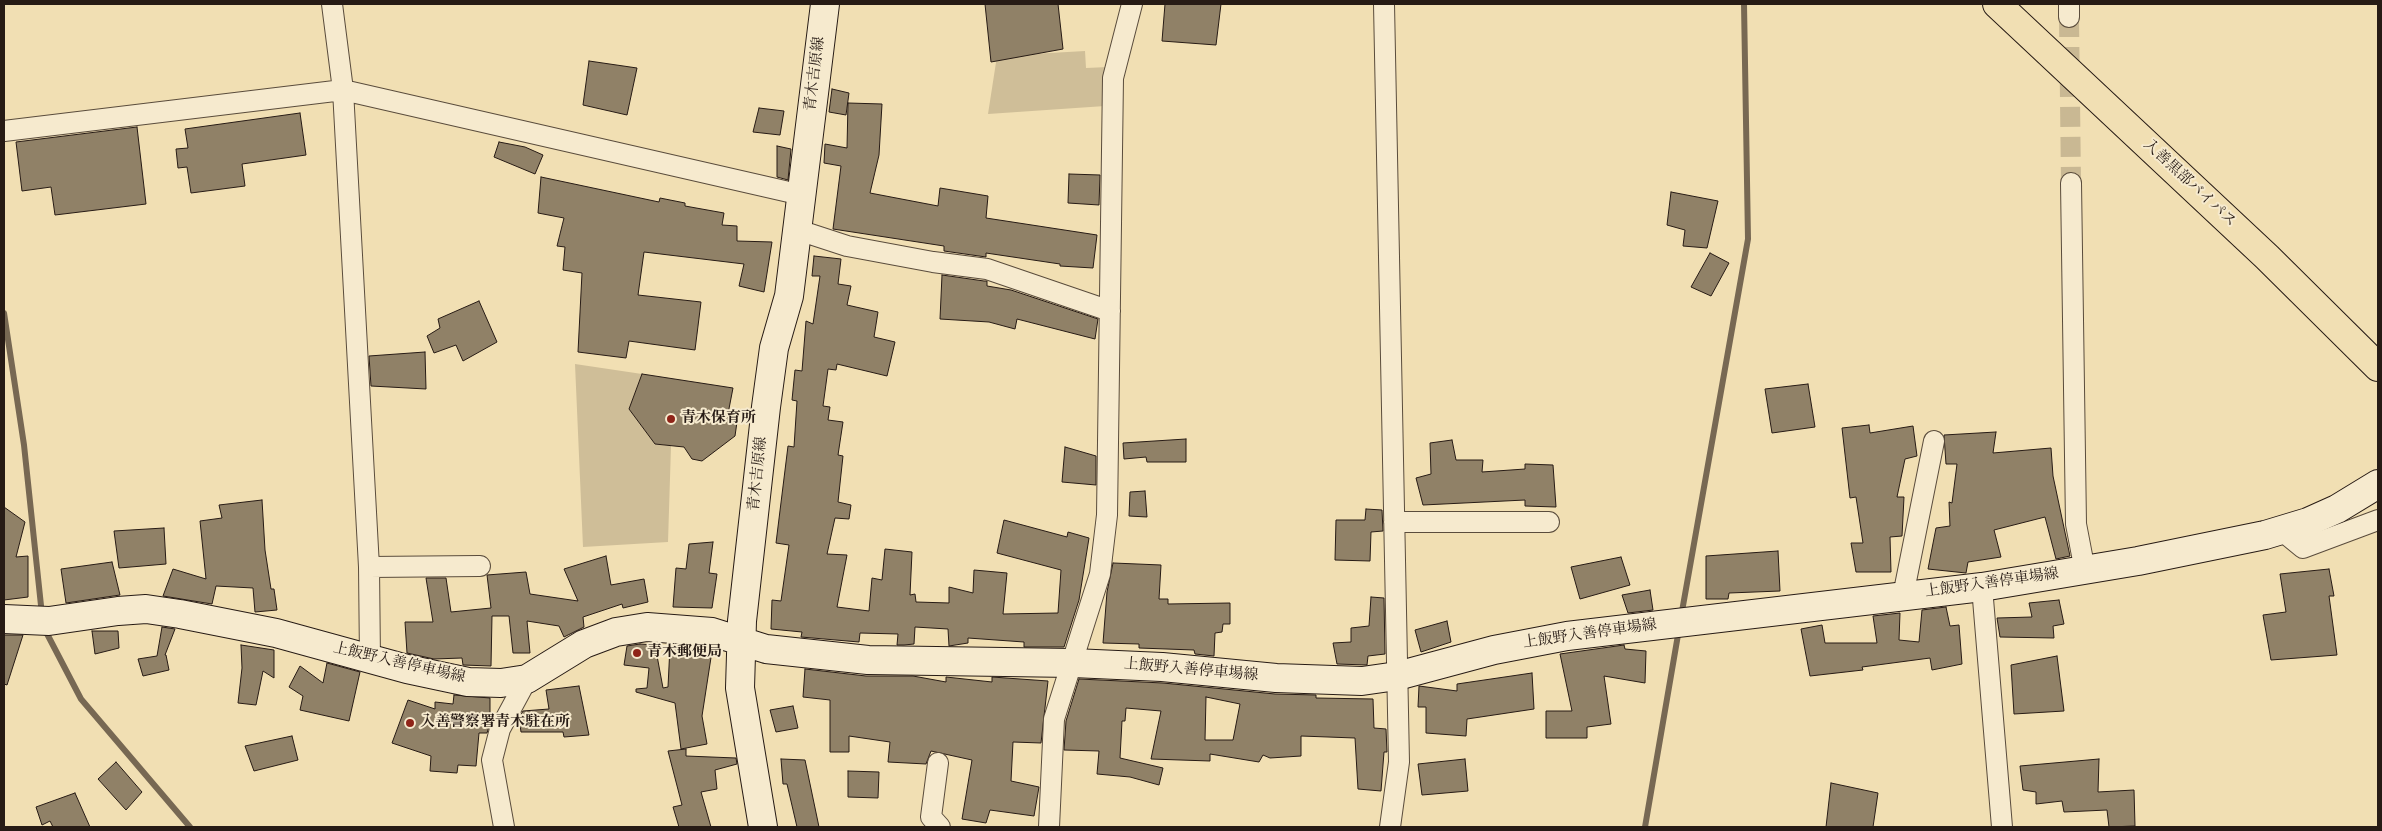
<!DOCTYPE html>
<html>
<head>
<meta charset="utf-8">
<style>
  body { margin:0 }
  #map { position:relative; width:2382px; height:831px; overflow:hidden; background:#f1dfb3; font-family:Vollkorn,serif }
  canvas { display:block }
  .frame { position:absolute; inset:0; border:5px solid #271b15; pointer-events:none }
</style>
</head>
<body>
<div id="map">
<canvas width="2382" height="831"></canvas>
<div class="frame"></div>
</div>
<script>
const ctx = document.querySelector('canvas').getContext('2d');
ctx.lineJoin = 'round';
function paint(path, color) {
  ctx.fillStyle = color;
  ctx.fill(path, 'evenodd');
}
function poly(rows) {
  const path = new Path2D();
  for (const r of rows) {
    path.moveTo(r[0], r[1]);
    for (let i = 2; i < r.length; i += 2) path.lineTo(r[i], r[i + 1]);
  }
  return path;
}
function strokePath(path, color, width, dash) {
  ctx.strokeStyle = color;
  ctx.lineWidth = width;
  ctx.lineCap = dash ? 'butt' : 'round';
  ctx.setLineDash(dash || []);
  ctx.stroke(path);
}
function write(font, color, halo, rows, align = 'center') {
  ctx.font = font + ' Vollkorn,"Noto Serif JP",serif';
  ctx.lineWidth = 4;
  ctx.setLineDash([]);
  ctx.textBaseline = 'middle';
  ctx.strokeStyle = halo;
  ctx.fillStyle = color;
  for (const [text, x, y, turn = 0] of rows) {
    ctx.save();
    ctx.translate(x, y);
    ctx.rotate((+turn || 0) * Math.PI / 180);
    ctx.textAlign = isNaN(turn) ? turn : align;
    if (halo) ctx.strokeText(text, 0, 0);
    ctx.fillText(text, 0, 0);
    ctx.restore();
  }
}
paint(poly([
  [1085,51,1086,68,1108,67,1105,106,988,114,997,56],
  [575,364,642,374,629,409,655,444,671,446,668,542,583,547]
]), '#cfbe98');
strokePath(poly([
  [4,313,24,445,42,615],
  [1681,617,1748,239,1744,4],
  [44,628,81,699,190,827],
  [1645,827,1679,629]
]), '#776853', 6);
const building = poly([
  [985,4,1058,4,1063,49,991,62,985,4],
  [1165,4,1221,4,1216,45,1162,41,1165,4],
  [589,61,637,68,627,115,583,105,589,61],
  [832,89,849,93,846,115,829,112,832,89],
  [848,103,882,104,879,155,870,193,938,206,940,188,988,196,986,218,1097,235,1093,268,1060,266,1060,264,986,253,986,257,944,251,944,246,833,229,841,166,824,163,825,144,847,148,848,103],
  [759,108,784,111,780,135,753,132,759,108],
  [300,113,306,155,242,164,245,186,191,193,187,167,178,168,176,149,188,148,185,129,300,113],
  [137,127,146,204,55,215,51,187,22,191,16,142,137,127],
  [499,142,525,147,543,155,535,174,494,157,499,142],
  [777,146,791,149,788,180,777,177,777,146],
  [1069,174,1100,175,1099,205,1068,203,1069,174],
  [541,177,659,202,660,198,685,203,685,206,724,213,722,225,737,226,737,241,772,242,764,292,739,286,744,264,644,252,638,295,701,302,695,350,629,341,626,358,578,352,582,273,563,270,565,247,557,246,564,218,538,213,541,177],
  [1671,192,1718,201,1707,248,1683,246,1685,230,1667,225,1671,192],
  [1710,253,1729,263,1711,296,1691,287,1710,253],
  [814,256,841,259,838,284,851,286,847,305,878,312,874,337,895,342,887,376,837,364,836,370,828,369,823,406,830,407,828,420,843,422,838,455,843,456,838,502,851,505,849,519,835,518,827,554,847,555,837,607,869,611,872,578,882,580,885,549,912,552,910,595,915,594,916,602,949,603,949,587,973,593,974,570,1007,573,1003,614,1058,613,1061,570,997,553,1004,520,1067,537,1068,532,1089,538,1079,600,1064,647,1024,647,1024,642,968,638,968,643,949,646,948,629,915,627,914,644,904,645,897,645,898,634,860,633,859,642,801,637,802,632,771,629,772,600,781,601,789,545,776,543,788,446,794,447,797,401,792,400,795,370,802,371,806,321,813,324,820,276,812,276,814,256],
  [942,275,984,281,987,281,987,286,1011,290,1098,319,1095,339,1017,319,1015,329,989,322,940,319,942,275],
  [479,301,497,342,463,361,456,345,434,353,427,336,440,328,438,319,479,301],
  [425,352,426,389,371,386,369,356,425,352],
  [642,374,733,388,727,419,737,422,735,436,702,461,692,459,684,447,655,444,629,409,642,374],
  [1808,384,1815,427,1772,433,1765,389,1808,384],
  [1869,425,1870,433,1913,426,1917,456,1905,459,1897,497,1904,497,1902,536,1890,537,1891,572,1856,572,1851,543,1863,543,1856,497,1850,498,1842,428,1869,425],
  [1996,432,1993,453,2051,448,2053,476,2070,556,2056,559,2045,517,1994,530,2001,557,1968,562,1966,573,1928,569,1936,528,1950,526,1949,502,1952,503,1957,464,1946,464,1944,435,1996,432],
  [1186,439,1186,462,1147,462,1146,457,1124,459,1123,443,1186,439],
  [1452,440,1456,460,1483,460,1482,472,1525,469,1525,464,1553,465,1556,507,1525,506,1525,500,1423,505,1416,478,1431,474,1430,443,1452,440],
  [1065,447,1096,456,1096,485,1062,482,1065,447],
  [1145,491,1147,517,1129,516,1130,492,1145,491],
  [262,500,265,550,271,589,274,589,277,610,255,612,253,588,216,586,212,604,163,596,173,569,206,579,200,521,222,518,219,505,262,500],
  [4,507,25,522,16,557,28,556,28,597,4,600,4,507],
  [1366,509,1382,510,1383,531,1371,532,1370,561,1335,560,1336,520,1365,520,1366,509],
  [164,528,166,564,119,568,114,531,164,528],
  [713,542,709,573,717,574,712,608,673,607,676,568,686,569,689,544,713,542],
  [1778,551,1780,591,1729,593,1728,599,1706,599,1706,556,1778,551],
  [606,556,611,585,644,579,648,602,623,608,622,604,583,617,584,627,564,637,559,626,527,621,530,653,513,653,509,616,492,616,491,666,463,665,462,658,434,659,407,653,405,622,433,622,426,578,446,578,451,612,491,608,487,575,526,572,530,594,578,601,564,569,606,556],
  [1621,557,1630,585,1580,599,1571,567,1621,557],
  [112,562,120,595,66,603,61,569,112,562],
  [1113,563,1161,565,1159,599,1168,599,1168,604,1230,603,1230,624,1223,624,1222,632,1215,633,1214,656,1195,654,1194,650,1139,648,1139,644,1103,643,1107,592,1113,563],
  [2329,569,2334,596,2329,596,2337,655,2271,660,2263,615,2286,612,2280,574,2329,569],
  [1650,590,1653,610,1628,613,1622,595,1650,590],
  [1371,597,1384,598,1385,654,1368,656,1367,665,1337,664,1333,643,1351,642,1351,628,1369,626,1371,597],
  [2059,600,2064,624,2053,626,2054,638,2000,637,1997,618,2032,617,2029,603,2059,600],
  [1946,607,1950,626,1959,625,1962,664,1932,670,1930,658,1862,667,1863,670,1810,676,1801,629,1822,625,1825,643,1877,643,1873,616,1900,613,1899,640,1919,642,1922,610,1946,607],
  [1447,621,1451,642,1421,652,1415,630,1447,621],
  [162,627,175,629,165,655,166,655,169,670,143,676,138,659,157,656,162,627],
  [92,631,118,631,119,648,95,654,92,631],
  [4,635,23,635,7,685,4,684,4,635],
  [640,644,655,645,663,688,668,687,670,646,682,645,712,651,702,716,707,744,681,749,675,703,636,692,636,689,647,688,649,668,624,665,627,646,640,644],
  [241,645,274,650,274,678,263,671,256,705,238,703,242,668,241,645],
  [1624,645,1625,649,1646,651,1645,683,1604,676,1611,724,1587,727,1587,738,1546,738,1546,711,1572,711,1560,654,1624,645],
  [2057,656,2064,711,2014,714,2011,665,2057,656],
  [327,663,360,672,349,721,300,710,303,696,289,687,300,666,323,683,327,663],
  [805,669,866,676,913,676,946,682,946,677,992,682,992,677,1048,681,1041,743,1013,742,1011,781,1039,787,1034,816,990,810,986,823,962,819,972,760,931,751,926,764,888,762,890,742,849,736,849,752,830,752,830,700,803,697,805,669],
  [1532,673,1534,709,1467,719,1466,736,1426,733,1426,707,1418,707,1419,686,1457,691,1457,684,1532,673],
  [1079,679,1163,683,1275,694,1316,695,1316,698,1373,699,1374,728,1386,729,1387,752,1384,752,1381,791,1358,789,1355,738,1301,736,1301,756,1270,758,1263,755,1259,762,1210,754,1210,761,1151,759,1161,711,1126,708,1125,721,1122,721,1120,758,1163,768,1159,785,1130,777,1097,774,1099,751,1064,750,1066,721,1079,679],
  [1206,697,1240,704,1233,740,1205,740,1206,697],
  [579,686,589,735,564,737,563,732,521,732,519,718,523,711,549,709,546,690,579,686],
  [454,695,490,698,490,723,487,733,479,733,476,766,458,765,457,773,430,771,431,756,392,743,408,700,435,709,435,702,453,704,454,695],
  [793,706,798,728,776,732,770,710,793,706],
  [292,736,298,760,254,771,245,746,292,736],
  [686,749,686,756,736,758,737,764,715,770,717,789,701,792,711,827,679,827,673,807,682,805,668,751,686,749],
  [781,759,805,760,819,827,797,827,787,784,783,784,781,759],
  [1465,759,1468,791,1422,795,1418,764,1465,759],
  [2099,759,2098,792,2134,790,2135,826,2109,827,2107,810,2064,812,2062,801,2036,804,2036,792,2023,790,2020,766,2099,759],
  [116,762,142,792,126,810,98,779,116,762],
  [848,771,879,772,878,798,848,797,848,771],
  [1831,783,1878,793,1873,827,1826,827,1831,783],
  [75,793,90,827,53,827,50,821,42,825,36,807,75,793]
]);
paint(building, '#908167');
strokePath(building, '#271b15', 1);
strokePath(poly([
  [2069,17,2071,183]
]), '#c9b893', 20, [20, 10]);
const minor = poly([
  [332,4,343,90,369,567,370,660],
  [1384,4,1399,762,1390,827],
  [2069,4,2069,17],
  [4,131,343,90,802,195],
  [2071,183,2076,524,2085,571],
  [798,230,847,246,933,262,987,269,1110,311],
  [1394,522,1549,522],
  [2281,530,2303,548,2378,520],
  [369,567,480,566],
  [1982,587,2002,827],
  [1903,596,1934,441],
  [938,763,931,817,940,827],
  [504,827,492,760,500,729,527,679],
  [1049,827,1054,719,1100,574,1107,515,1113,78,1132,4]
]);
const secondary = poly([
  [4,619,49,621,118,611,146,609,180,614,276,633,407,669,468,682,501,683,527,679,584,644,616,632,647,627,712,632,766,649,868,660,1073,663,1162,667,1276,678,1362,681,1397,676,1494,650,1567,636,1982,587,2138,561,2265,535,2308,522,2337,509,2378,484],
  [763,827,740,688,742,621,766,407,774,348,789,296,825,4]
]);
const trunk = poly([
  [1997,4,2267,257,2378,367]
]);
strokePath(minor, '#5a4c3c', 22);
strokePath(secondary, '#271b15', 30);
strokePath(trunk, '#271b15', 30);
strokePath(minor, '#f6eace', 20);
strokePath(secondary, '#f6eace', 28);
strokePath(trunk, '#f1dfb3', 28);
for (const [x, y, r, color] of [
  [671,419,5,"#8f2418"],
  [637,653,5,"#8f2418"],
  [410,723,5,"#8f2418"]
]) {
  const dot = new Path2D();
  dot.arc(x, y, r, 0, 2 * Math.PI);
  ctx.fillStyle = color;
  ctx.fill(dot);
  strokePath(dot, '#f6eace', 2);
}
write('15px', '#271b15', '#f6eace', [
  ["青木吉原線",816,74,-83],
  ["入善黒部バイパス",2189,184,43],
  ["青木吉原線",759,474,-84],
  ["上飯野入善停車場線",1992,584,-8],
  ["上飯野入善停車場線",1590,635,-8],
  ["上飯野入善停車場線",399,664,13],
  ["上飯野入善停車場線",1191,671,5]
]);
write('bold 15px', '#271b15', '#f6eace', [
  ["青木保育所",681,419],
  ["青木郵便局",647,653],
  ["入善警察署青木駐在所",420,723]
], 'left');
</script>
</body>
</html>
